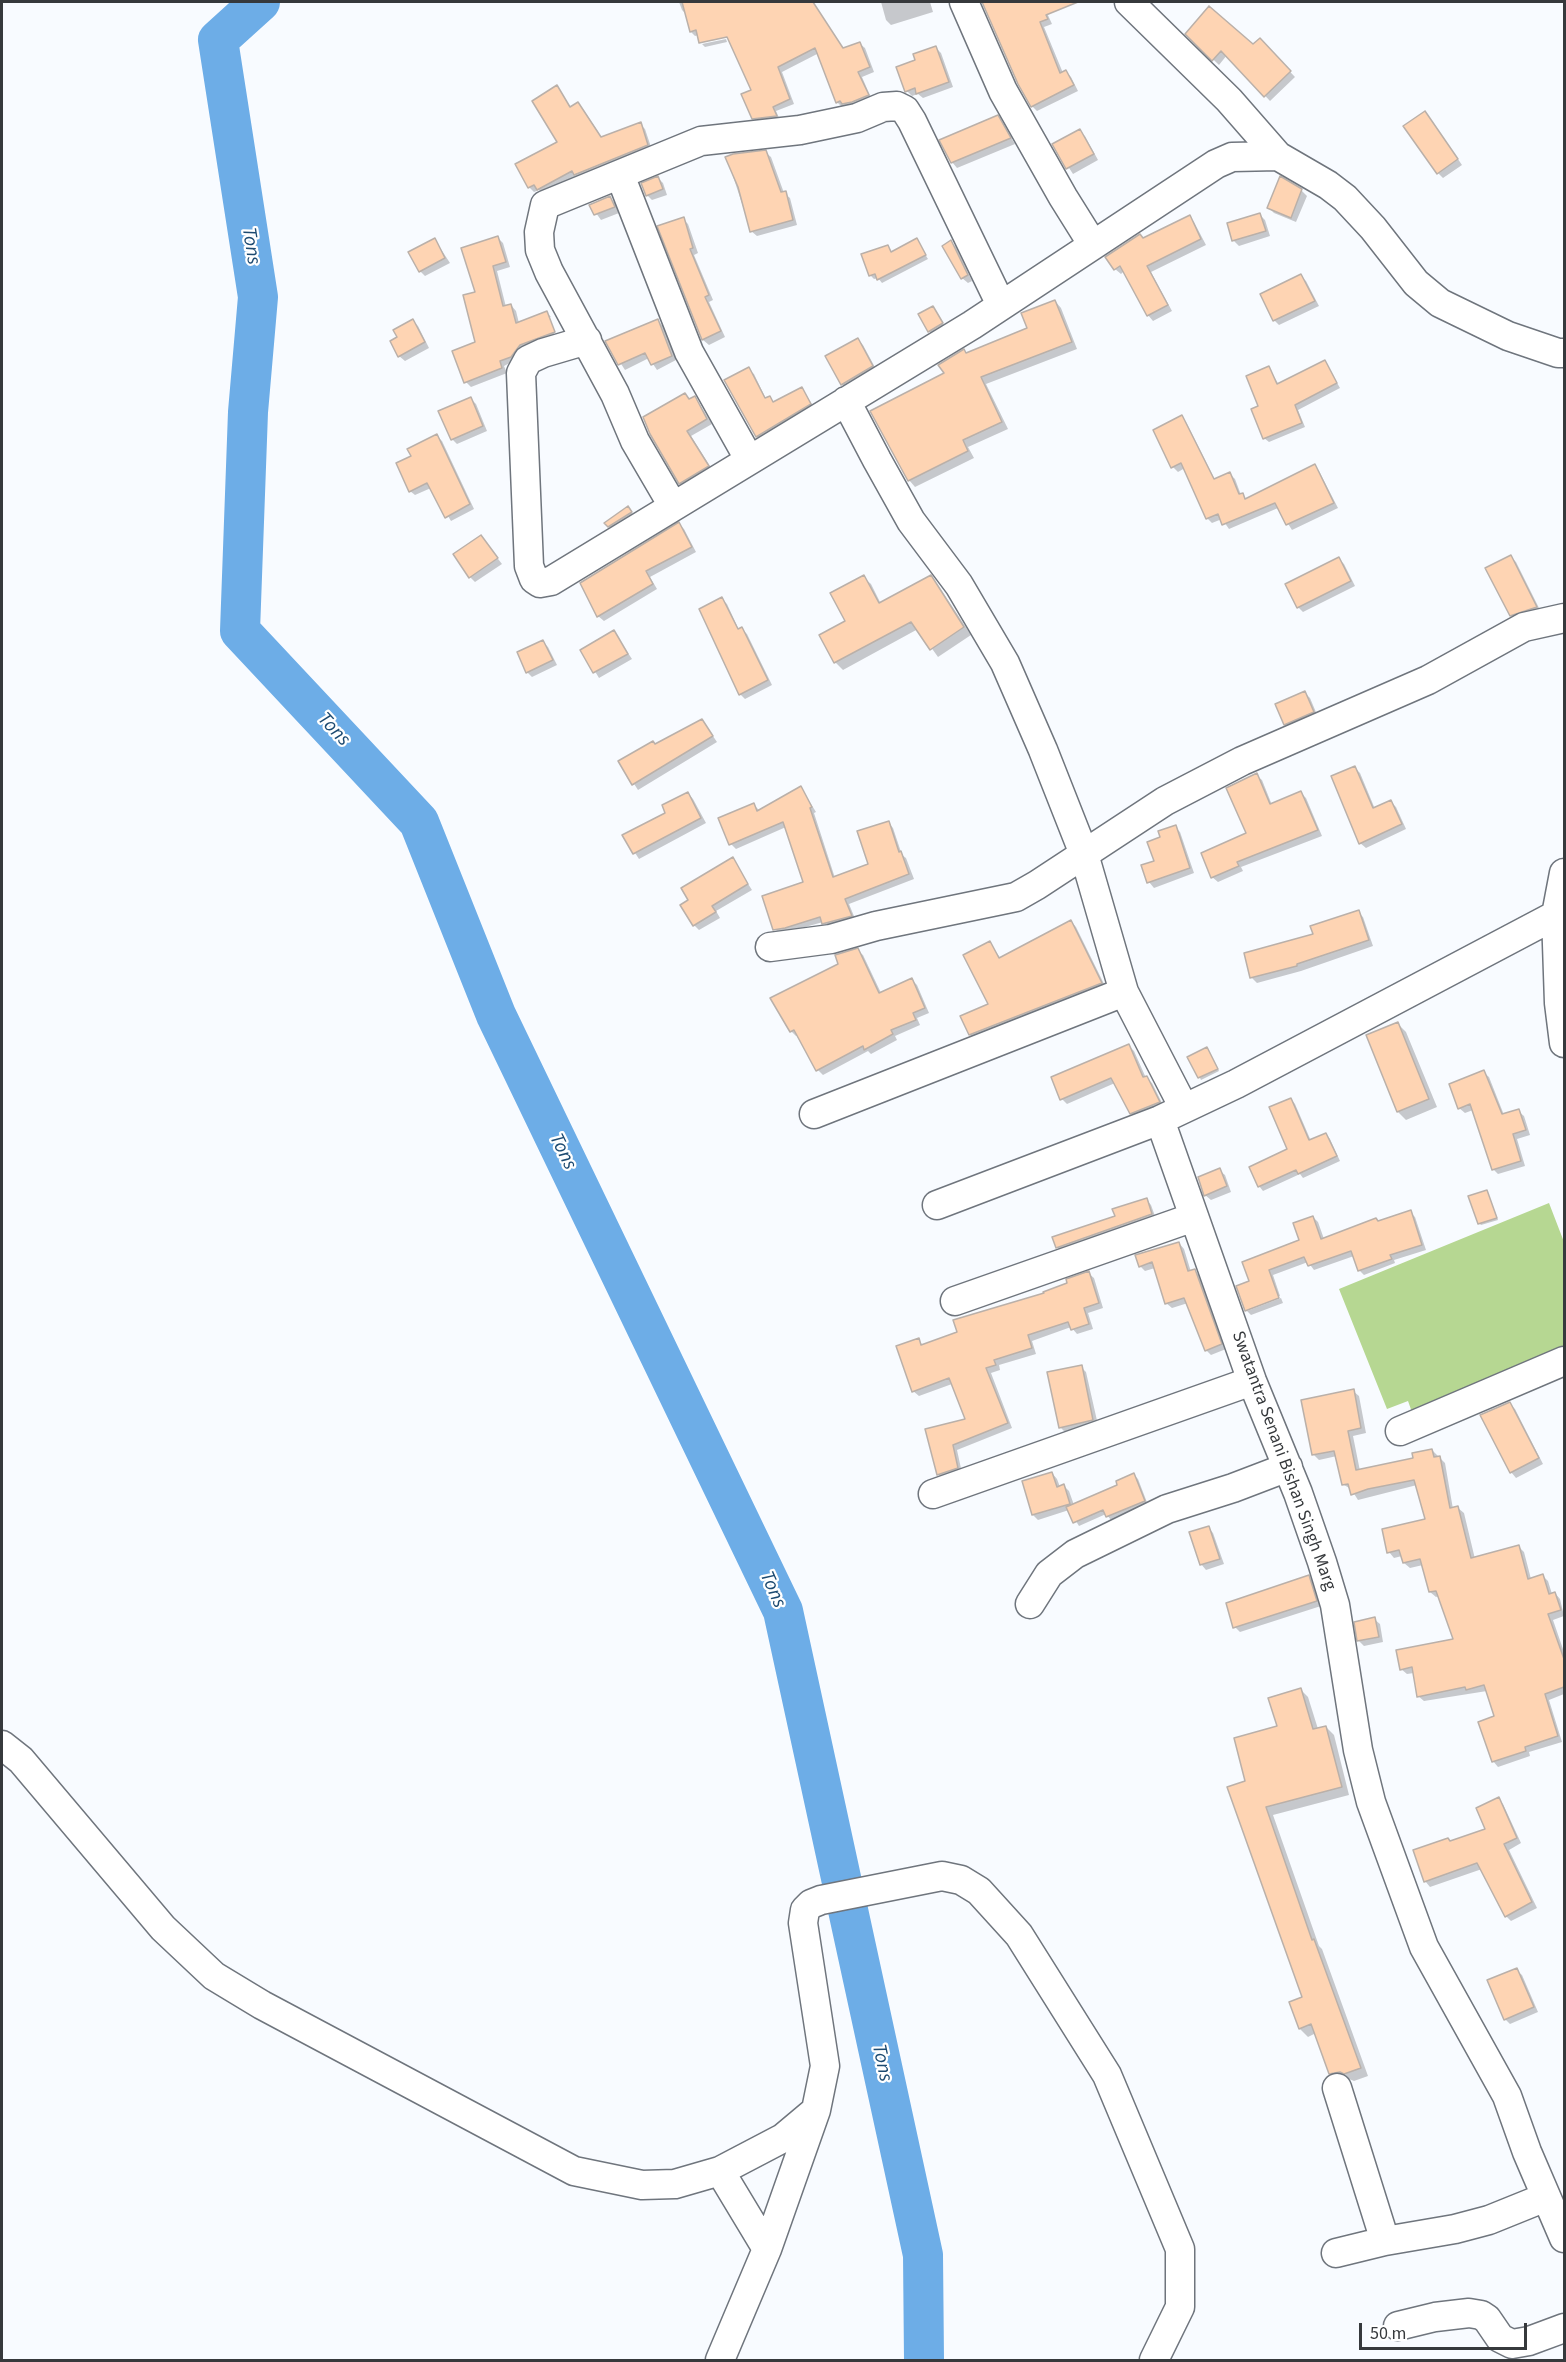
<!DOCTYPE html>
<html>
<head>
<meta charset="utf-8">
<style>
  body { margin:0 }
  #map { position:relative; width:1566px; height:2362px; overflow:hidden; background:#f8fbff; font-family:"Source Sans 3",sans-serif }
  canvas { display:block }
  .frame { position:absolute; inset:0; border:3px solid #36393c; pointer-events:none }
  .scale { position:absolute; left:1359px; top:2323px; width:168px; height:27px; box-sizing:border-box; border:3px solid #36393c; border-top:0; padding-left:8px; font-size:18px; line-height:21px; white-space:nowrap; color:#36393c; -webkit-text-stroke:4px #fff; paint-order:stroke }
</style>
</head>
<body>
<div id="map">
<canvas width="1566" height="2362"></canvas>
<div class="frame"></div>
<div class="scale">50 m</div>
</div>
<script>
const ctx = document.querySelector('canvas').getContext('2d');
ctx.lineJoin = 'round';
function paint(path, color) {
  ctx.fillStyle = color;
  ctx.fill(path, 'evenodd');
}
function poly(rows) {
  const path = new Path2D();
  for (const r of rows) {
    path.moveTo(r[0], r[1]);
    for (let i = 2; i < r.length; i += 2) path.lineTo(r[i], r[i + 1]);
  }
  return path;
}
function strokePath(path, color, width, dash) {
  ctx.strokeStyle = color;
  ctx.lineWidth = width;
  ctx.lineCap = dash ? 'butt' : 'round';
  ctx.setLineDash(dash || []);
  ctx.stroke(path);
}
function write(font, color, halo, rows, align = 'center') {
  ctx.font = font + ' "Source Sans 3",sans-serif';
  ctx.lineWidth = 4.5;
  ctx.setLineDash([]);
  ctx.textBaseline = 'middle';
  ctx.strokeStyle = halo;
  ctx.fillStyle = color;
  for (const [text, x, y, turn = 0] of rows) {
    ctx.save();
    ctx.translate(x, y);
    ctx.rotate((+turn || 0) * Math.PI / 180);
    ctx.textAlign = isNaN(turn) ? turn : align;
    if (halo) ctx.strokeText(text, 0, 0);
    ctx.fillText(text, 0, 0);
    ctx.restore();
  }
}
paint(poly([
  [1549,1203,1564,1242,1564,1353,1413,1415,1408,1401,1387,1409,1339,1289]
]), '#b6d792');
paint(poly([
  [679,2,714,2,721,24,768,21,798,2,813,2,844,50,860,44,865,48,874,72,862,77,872,100,848,108,845,105,842,107,837,102,819,53,782,72,794,104,776,111,780,120,758,123,753,118,753,91,730,34,702,41,702,43,699,35,695,36,691,32,687,15,682,10],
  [881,2,930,2,933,12,891,25,886,20],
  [993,2,1006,2,1013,7,1026,2,1042,2,1052,24,1044,27,1063,73,1066,72,1071,77,1078,91,1037,111,1032,106,985,5],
  [1187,34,1253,46,1260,40,1295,77,1270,101,1227,55,1219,65],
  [726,39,727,42,705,47,702,44],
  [936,48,941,53,953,87,923,98,918,94,912,96,907,91,917,61],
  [557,87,571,108,578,104,583,109,602,138,640,124,645,129,652,150,581,180,577,176,544,194,539,190,534,192,529,187,559,143],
  [998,117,1015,144,957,168,952,162],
  [1430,118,1462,165,1443,178,1438,173],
  [1079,131,1085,136,1098,160,1073,174,1054,145],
  [765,152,771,157,784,193,790,198,797,225,757,236,751,231,727,158],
  [658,178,663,183,667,195,652,200,647,195],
  [1301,190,1307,196,1296,222,1274,213,1269,208],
  [610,198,615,203,619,213,601,220,591,206],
  [1260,215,1265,220,1270,236,1239,246,1233,240],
  [1189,217,1194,222,1206,245,1151,272,1172,311,1153,321,1148,315,1124,271,1121,274,1115,269,1144,240],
  [683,219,688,224,698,253,694,255,713,300,709,302,725,337,709,345,703,340,659,227],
  [498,238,503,243,510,267,497,271,506,307,511,305,516,311,519,323,547,313,551,317,548,317,556,339,504,366,507,373,471,387,466,382,476,343,477,293],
  [435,240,450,263,425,276,420,271],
  [916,240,928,259,882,283,878,278,874,279,870,275,888,246,892,252],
  [951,242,956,247,972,281,968,283,962,278,944,246],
  [1301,276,1306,281,1319,306,1279,325,1274,320],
  [1055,301,1061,308,1077,349,986,384,1008,429,968,447,974,458,915,487,909,480,946,374,967,354,1029,329],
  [933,307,944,326,931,334,920,315],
  [413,321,418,326,429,348,405,361,399,356,399,337],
  [658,321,663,326,676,360,657,370,649,358,625,370,607,342],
  [858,340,863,345,877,371,847,389,842,384,827,356],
  [1325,362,1340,388,1298,410,1305,427,1269,442,1264,438,1260,407,1269,368,1279,385],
  [748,369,754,374,766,399,769,397,775,403,802,388,815,409,762,441,757,436],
  [685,394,690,400,694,397,699,403,712,424,691,436,713,471,685,488,680,483],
  [470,398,476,404,487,431,457,444,452,439],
  [1181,417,1186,422,1215,480,1230,474,1235,479,1241,495,1247,500,1314,466,1319,471,1338,508,1292,530,1278,508,1229,529,1222,519,1212,523,1207,518,1185,468,1178,472,1173,467],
  [437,436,442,441,474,509,451,521,431,488,415,495,410,491,413,457],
  [630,510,633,515,611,529,609,526],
  [679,524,684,529,696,552,650,577,657,589,604,621,598,616],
  [481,537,502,564,475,582,470,577],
  [1511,557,1516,562,1541,612,1516,620,1511,615],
  [1339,559,1344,564,1355,586,1303,612,1298,607],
  [863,577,871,584,881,604,931,577,938,585,971,635,938,657,918,629,843,670,835,662],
  [722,599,727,604,739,630,742,629,747,634,772,685,745,699,740,694],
  [614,632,632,659,599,678,582,650],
  [543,642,548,647,557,665,532,677,527,672],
  [1305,693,1310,698,1318,717,1291,729,1286,724],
  [702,720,717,742,638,790,620,762],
  [1355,768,1360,773,1375,809,1391,802,1396,807,1406,829,1366,848,1360,843],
  [1256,775,1262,780,1272,805,1301,793,1306,798,1322,836,1241,867,1243,871,1218,882,1212,877,1248,834],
  [801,788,816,812,814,813,835,878,870,865,888,822,893,828,902,855,906,858,914,879,849,904,856,921,829,928,823,922,780,934,775,929,805,883,786,827,736,849,731,844,754,805,759,810],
  [688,793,693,799,706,823,639,859,624,836,667,813],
  [1175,827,1180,832,1194,873,1154,888,1149,882,1162,838],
  [732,859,752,890,716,911,720,918,699,930,694,925,690,900],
  [1358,912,1363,917,1373,946,1301,971,1257,983,1252,978,1315,935],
  [1071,921,1076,927,1106,988,975,1040,970,1035,990,1004,990,943,1001,959],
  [857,950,863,955,881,993,912,980,917,985,929,1013,917,1018,920,1025,895,1036,897,1040,871,1054,868,1051,823,1075,818,1070,798,1035,796,1036,791,1031],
  [1398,1024,1406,1032,1437,1107,1406,1120,1398,1112,1368,1036],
  [1129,1046,1134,1051,1146,1078,1152,1083,1164,1107,1136,1118,1131,1113,1115,1083,1067,1104,1062,1099],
  [1209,1051,1219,1071,1201,1080,1190,1057],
  [1483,1072,1489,1077,1504,1115,1518,1111,1524,1116,1530,1135,1517,1139,1525,1166,1498,1174,1493,1169,1473,1110,1465,1113,1459,1108],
  [1291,1099,1295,1104,1311,1141,1326,1134,1330,1139,1340,1161,1303,1178,1300,1174,1263,1191,1259,1186,1289,1150],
  [1219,1170,1225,1175,1231,1192,1211,1200,1205,1195],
  [1487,1191,1498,1220,1481,1225,1479,1223],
  [1146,1199,1151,1205,1156,1219,1062,1253,1057,1247],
  [1410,1212,1415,1217,1426,1250,1394,1260,1395,1263,1364,1275,1359,1270,1354,1256,1314,1270,1308,1262,1273,1275,1280,1296,1246,1308,1251,1281,1300,1241,1313,1217,1318,1222,1324,1239],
  [1179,1243,1184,1249,1191,1272,1195,1271,1200,1276,1226,1349,1211,1355,1206,1350,1188,1303,1172,1308,1166,1303,1155,1268,1145,1271,1140,1266],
  [1088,1273,1094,1278,1103,1308,1088,1313,1093,1329,1077,1334,1071,1327,1032,1341,1036,1354,999,1365,1000,1370,991,1373,1012,1428,957,1450,962,1473,943,1480,938,1474,927,1430,967,1420,952,1384,919,1396,913,1391,918,1340,924,1346,959,1333,1069,1284],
  [1281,1298,1283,1303,1251,1315,1247,1311],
  [1081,1367,1086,1372,1098,1425,1066,1433,1061,1428],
  [1353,1391,1359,1396,1366,1433,1353,1436,1360,1471,1415,1459,1432,1450,1445,1463,1453,1509,1458,1508,1464,1513,1475,1559,1518,1546,1524,1552,1531,1579,1542,1575,1548,1581,1552,1594,1555,1593,1560,1599,1564,1616,1553,1620,1564,1652,1564,1694,1549,1700,1562,1742,1529,1752,1530,1756,1498,1767,1493,1761,1496,1717,1487,1691,1424,1701,1418,1696,1414,1673,1407,1674,1401,1669,1455,1640,1439,1596,1436,1597,1430,1592,1423,1565,1410,1568,1404,1563,1402,1556,1394,1558,1389,1552,1426,1520,1417,1485,1358,1500,1351,1489,1344,1485,1337,1456,1319,1460,1313,1454],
  [1510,1404,1515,1409,1543,1464,1516,1478,1511,1472],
  [1052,1473,1057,1479,1060,1487,1064,1486,1069,1491,1074,1505,1119,1485,1134,1475,1138,1479,1148,1505,1111,1520,1106,1514,1079,1526,1069,1510,1038,1520,1033,1515],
  [1208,1527,1213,1533,1224,1564,1206,1570,1201,1564],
  [1308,1577,1314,1582,1321,1606,1240,1632,1235,1627],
  [1374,1619,1380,1624,1383,1642,1364,1646,1359,1641],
  [1300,1689,1308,1697,1318,1729,1326,1727,1334,1735,1349,1795,1273,1815,1319,1946,1322,1949,1368,2076,1354,2081,1349,2079,1339,2081,1331,2073,1316,2033,1308,2037,1300,2029,1304,1998,1247,1782],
  [1498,1799,1503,1804,1521,1843,1509,1850,1537,1908,1511,1921,1506,1916,1482,1869,1430,1887,1425,1881,1451,1843,1487,1829],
  [1516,1970,1522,1975,1538,2012,1510,2024,1505,2019]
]), '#0003');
strokePath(poly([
  [260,2,218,40,258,297,248,412,240,631,419,822,496,1015,783,1611,923,2255,924,2360]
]), '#6dade7', 40);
const building = poly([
  [682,2,813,2,843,48,860,42,870,67,858,72,869,95,852,102,842,104,840,101,836,103,815,48,778,67,790,99,773,107,777,116,752,119,741,94,751,90,727,37,699,43,696,30,690,32,682,2],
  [982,2,1078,2,1046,15,1048,19,1040,22,1060,73,1066,70,1074,85,1031,107,1018,84,982,2],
  [1209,6,1253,44,1260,38,1291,71,1264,97,1221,51,1212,61,1185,34,1209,6],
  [936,46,949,82,916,94,915,88,905,92,896,67,915,60,913,54,936,46],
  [557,85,570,107,578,102,601,137,641,122,648,145,574,175,572,171,537,190,534,185,528,188,515,164,557,142,532,101,557,85],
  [1425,111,1458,159,1437,174,1403,126,1425,111],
  [998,115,1011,138,951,163,939,140,998,115],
  [1080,129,1094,154,1066,169,1052,144,1080,129],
  [766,150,781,192,786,191,793,220,750,232,738,187,725,157,733,154,766,150],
  [658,176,663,189,646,196,641,183,658,176],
  [1280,176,1302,189,1291,218,1267,208,1280,176],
  [610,196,615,207,594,215,589,205,610,196],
  [1260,213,1266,231,1232,241,1227,223,1260,213],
  [1190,215,1201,239,1147,266,1168,305,1147,316,1120,266,1114,270,1105,257,1140,234,1143,238,1190,215],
  [684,217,693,248,690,249,709,295,705,297,721,331,702,340,657,226,684,217],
  [498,236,506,262,493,266,503,306,511,304,516,323,547,311,555,332,520,345,511,357,500,361,502,368,464,383,452,351,475,342,463,295,475,292,461,248,498,236],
  [435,238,445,258,419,272,408,252,435,238],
  [917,238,926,255,877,280,875,274,869,276,861,254,888,245,891,252,917,238],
  [951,240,968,275,961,279,942,246,951,240],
  [1301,274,1315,301,1273,321,1260,294,1301,274],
  [1055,300,1072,342,981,377,1002,422,963,440,968,451,908,481,870,411,944,373,938,365,964,349,966,353,1027,328,1021,313,1055,300],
  [933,306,943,323,928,332,918,314,933,306],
  [413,319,425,342,398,357,390,341,397,337,393,330,413,319],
  [658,319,672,356,651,365,645,353,618,365,605,341,658,319],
  [858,338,873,366,841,385,825,356,858,338],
  [1325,360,1337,383,1295,405,1302,423,1263,439,1251,409,1258,406,1246,376,1269,366,1277,384,1325,360],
  [749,367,765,398,770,396,773,402,802,387,811,404,756,437,724,380,749,367],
  [685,393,689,399,695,396,707,419,687,431,709,466,679,484,650,434,643,417,685,393],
  [471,397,483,426,451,440,438,411,471,397],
  [1182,415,1214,479,1230,472,1239,494,1243,493,1245,499,1315,464,1334,503,1286,525,1275,503,1222,525,1218,514,1206,519,1181,463,1171,468,1153,430,1182,415],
  [437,434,470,504,445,518,427,483,409,492,396,463,411,456,407,449,437,434],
  [628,506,632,512,608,527,604,523,628,506],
  [679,522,692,547,646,571,653,584,597,617,580,583,679,522],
  [481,535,498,558,469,578,453,554,481,535],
  [1511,555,1537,607,1510,616,1485,568,1511,555],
  [1339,557,1351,581,1297,608,1285,584,1339,557],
  [864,575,879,603,931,575,964,627,930,650,911,622,834,663,819,635,845,621,830,593,864,575],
  [722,597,738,629,742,627,768,680,739,695,699,609,722,597],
  [614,630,628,654,593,673,580,650,614,630],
  [543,640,553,660,526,673,517,652,543,640],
  [1305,691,1314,712,1284,725,1275,704,1305,691],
  [702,719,713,736,632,785,618,761,653,741,655,744,702,719],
  [1355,766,1373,808,1391,800,1402,824,1359,844,1331,776,1355,766],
  [1257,773,1270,804,1301,791,1318,830,1237,862,1239,866,1211,878,1201,853,1246,833,1226,788,1257,773],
  [801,786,812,807,810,808,833,877,868,864,857,831,889,821,899,852,901,851,909,874,845,899,852,916,822,924,820,917,785,928,773,930,762,896,803,882,783,822,729,845,718,818,754,803,757,811,801,786],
  [688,792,701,818,633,854,622,835,665,813,662,805,688,792],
  [1176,825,1190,868,1147,883,1141,865,1154,861,1147,842,1160,837,1158,831,1176,825],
  [733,857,748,884,712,906,716,912,693,926,680,905,688,900,681,888,733,857],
  [1359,910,1369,940,1297,964,1297,966,1250,978,1244,953,1313,934,1310,926,1359,910],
  [1071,920,1102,983,969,1035,960,1016,988,1004,963,955,990,941,999,958,1071,920],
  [858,948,879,993,912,978,925,1008,913,1013,916,1020,891,1030,893,1034,864,1050,863,1046,816,1071,794,1030,790,1032,770,998,838,964,835,955,858,948],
  [1398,1022,1429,1099,1397,1112,1366,1035,1398,1022],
  [1129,1044,1143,1077,1147,1076,1160,1102,1130,1114,1111,1078,1060,1100,1051,1077,1129,1044],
  [1207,1047,1218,1069,1198,1078,1187,1057,1207,1047],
  [1484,1070,1502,1114,1519,1109,1526,1130,1513,1134,1521,1161,1492,1170,1470,1104,1458,1109,1449,1084,1484,1070],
  [1291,1098,1309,1140,1326,1133,1337,1156,1298,1174,1296,1170,1258,1187,1249,1167,1287,1149,1269,1107,1291,1098],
  [1220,1168,1227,1186,1204,1196,1198,1177,1220,1168],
  [1487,1190,1497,1218,1478,1224,1468,1196,1487,1190],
  [1147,1198,1152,1214,1056,1248,1052,1237,1115,1216,1112,1209,1147,1198],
  [1411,1210,1422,1245,1390,1255,1392,1259,1358,1271,1351,1251,1308,1266,1304,1257,1269,1270,1279,1298,1245,1311,1236,1286,1249,1281,1242,1262,1299,1240,1293,1223,1313,1216,1321,1239,1376,1218,1378,1221,1411,1210],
  [1179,1242,1188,1271,1195,1269,1222,1344,1205,1351,1184,1298,1165,1304,1152,1262,1139,1267,1135,1255,1179,1242],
  [1089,1271,1099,1303,1084,1308,1089,1324,1071,1330,1068,1322,1028,1335,1032,1348,994,1360,996,1365,986,1368,1008,1423,953,1445,958,1468,937,1475,925,1429,965,1419,949,1378,912,1392,896,1346,919,1338,921,1345,957,1332,953,1320,1044,1293,1043,1292,1067,1283,1066,1279,1089,1271],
  [1082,1365,1093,1420,1059,1428,1047,1372,1082,1365],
  [1354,1389,1361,1428,1348,1431,1356,1470,1413,1458,1412,1453,1432,1449,1434,1457,1440,1456,1450,1508,1458,1506,1471,1558,1519,1545,1528,1579,1543,1574,1549,1594,1555,1592,1561,1610,1548,1614,1564,1659,1564,1687,1545,1694,1558,1736,1525,1747,1526,1751,1492,1762,1478,1722,1494,1716,1484,1685,1466,1690,1465,1687,1417,1697,1412,1667,1400,1670,1396,1650,1453,1639,1436,1591,1429,1592,1420,1559,1403,1563,1399,1550,1387,1553,1382,1529,1425,1519,1414,1480,1368,1489,1351,1495,1348,1484,1342,1485,1334,1451,1312,1455,1301,1400,1354,1389],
  [1510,1402,1539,1458,1510,1473,1480,1415,1510,1402],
  [1052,1472,1057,1487,1064,1484,1070,1504,1032,1515,1022,1481,1052,1472],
  [1134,1473,1145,1501,1106,1517,1103,1510,1073,1523,1066,1507,1117,1485,1116,1481,1134,1473],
  [1209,1526,1220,1559,1200,1565,1189,1532,1209,1526],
  [1309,1575,1317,1601,1233,1628,1226,1603,1309,1575],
  [1375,1617,1379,1637,1357,1641,1354,1622,1375,1617],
  [1301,1688,1313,1729,1326,1726,1342,1787,1266,1807,1312,1940,1314,1939,1361,2068,1344,2074,1340,2072,1329,2074,1311,2024,1299,2029,1289,2002,1302,1997,1227,1787,1245,1781,1234,1738,1277,1726,1268,1698,1301,1688],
  [1499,1797,1517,1838,1504,1844,1532,1902,1505,1917,1477,1863,1424,1882,1413,1850,1448,1838,1450,1841,1485,1829,1476,1808,1499,1797],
  [1517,1968,1534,2007,1504,2020,1487,1980,1517,1968]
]);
paint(building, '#fed4b3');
strokePath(building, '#bab0a9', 1.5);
const minor = poly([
  [964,2,1003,91,1063,197,1093,245],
  [1129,2,1229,100,1278,156],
  [620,175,689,352,749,459],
  [587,340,543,353,528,360,521,373,529,566,534,579,540,583,551,581,972,325,1216,164,1232,157,1278,156,1328,185,1345,198,1373,228,1416,283,1440,303,1508,336,1558,353,1564,353],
  [846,401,877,460,911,521,959,585,1005,663,1043,750,1084,854,1124,992,1184,1108],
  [673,506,635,441,615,394,549,272,540,250,539,232,545,205,701,141,800,130,857,118,883,107,897,106,905,110,912,121,1001,305],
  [1564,873,1556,915,1559,1003,1564,1043],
  [770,947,831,939,876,926,1016,897,1037,885,1165,801,1242,761,1428,680,1524,627,1564,618],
  [814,1114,1124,992],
  [1160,1120,1252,1381,1298,1493,1322,1562,1335,1605,1358,1750,1371,1802,1424,1947,1507,2096,1527,2152,1564,2238],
  [937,1205,1160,1120,1236,1084,1556,915],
  [955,1301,1194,1217],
  [1400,1431,1564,1361],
  [933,1494,1252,1381],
  [1030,1604,1049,1574,1075,1554,1167,1509,1233,1488,1288,1467],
  [2,1745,21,1760,163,1928,214,1976,262,2005,574,2171,642,2185,675,2184,720,2171,783,2138,814,2112],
  [1337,2088,1385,2241],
  [720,2171,767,2249],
  [1336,2253,1385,2241,1455,2229,1489,2220,1546,2197],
  [1398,2326,1435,2317,1469,2313,1481,2315,1487,2319,1500,2338,1512,2344,1529,2341,1564,2328],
  [720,2360,767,2249,816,2110,825,2066,803,1923,805,1910,811,1904,821,1900,942,1876,961,1880,979,1891,1019,1935,1107,2075,1180,2249,1180,2307,1154,2360]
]);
strokePath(minor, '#6f757d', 31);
strokePath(minor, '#fff', 28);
write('18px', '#36393c', '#fff', [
  ["Swatantra Senani Bishan Singh Marg",1283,1461,70]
]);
write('italic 20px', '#1c4a71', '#fff', [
  ["Tons",250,246,81],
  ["Tons",333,730,47],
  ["Tons",562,1152,64],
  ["Tons",772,1590,66],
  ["Tons",881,2063,78]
]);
</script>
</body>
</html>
